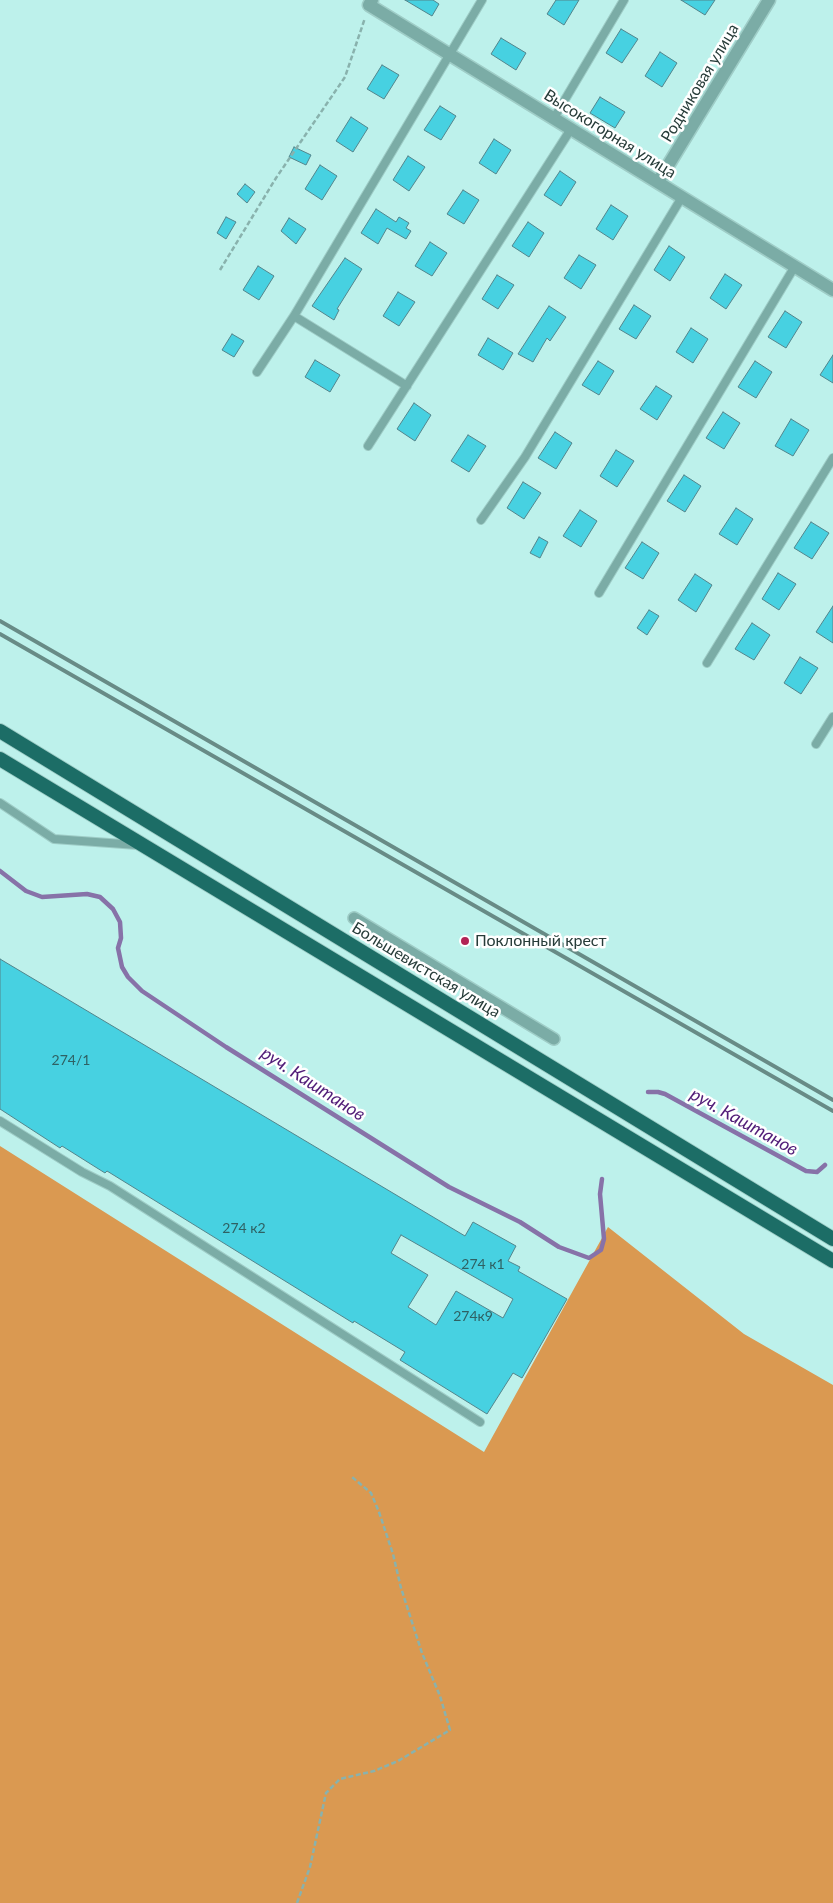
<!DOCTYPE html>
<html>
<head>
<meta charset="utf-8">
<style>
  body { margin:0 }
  canvas { display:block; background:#bdf1eb }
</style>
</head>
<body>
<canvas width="833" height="1903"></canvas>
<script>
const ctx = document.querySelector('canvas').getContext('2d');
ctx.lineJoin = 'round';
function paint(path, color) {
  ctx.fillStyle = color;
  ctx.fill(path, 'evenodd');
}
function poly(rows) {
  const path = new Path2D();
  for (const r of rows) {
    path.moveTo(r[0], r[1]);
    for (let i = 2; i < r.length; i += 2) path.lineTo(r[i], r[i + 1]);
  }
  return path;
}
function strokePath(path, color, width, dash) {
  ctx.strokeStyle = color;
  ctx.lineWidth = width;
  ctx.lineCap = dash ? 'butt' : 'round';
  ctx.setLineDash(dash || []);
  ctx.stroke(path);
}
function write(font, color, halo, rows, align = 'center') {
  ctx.font = font + ' Lato,sans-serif';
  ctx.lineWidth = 5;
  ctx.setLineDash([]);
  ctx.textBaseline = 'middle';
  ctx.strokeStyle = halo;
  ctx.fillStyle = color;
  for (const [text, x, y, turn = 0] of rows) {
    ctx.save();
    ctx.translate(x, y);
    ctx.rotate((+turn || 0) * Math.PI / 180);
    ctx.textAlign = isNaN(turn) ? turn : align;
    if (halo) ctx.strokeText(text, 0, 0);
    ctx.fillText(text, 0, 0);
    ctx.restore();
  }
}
paint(poly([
  [0,1146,484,1452,608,1227,744,1334,833,1385,833,1903,0,1903]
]), '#da9951');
strokePath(poly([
  [0,871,26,891,42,897,87,894,100,897,113,909,120,922,121,938,118,948,122,967,128,977,142,991,226,1047,449,1187,520,1222,559,1247,589,1258,601,1250,604,1239,600,1194,602,1179],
  [648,1092,658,1092,665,1094,806,1171,817,1172,825,1165]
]), '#8772a8', 4.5);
const building = poly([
  [405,0,433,0,439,4,432,16,405,0],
  [556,0,579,0,564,25,547,14,556,0],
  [681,0,715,0,705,15,681,0],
  [621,29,638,39,622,63,606,53,621,29],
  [501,38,526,53,516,70,491,54,501,38],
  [660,52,677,63,662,87,645,76,660,52],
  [382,65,399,75,384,99,367,89,382,65],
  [600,97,625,112,615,128,590,113,600,97],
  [440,106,456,116,441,140,424,130,440,106],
  [351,117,368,128,353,152,336,141,351,117],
  [494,139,511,150,496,174,479,163,494,139],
  [294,147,311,155,306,165,289,157,294,147],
  [408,156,425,167,409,191,393,180,408,156],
  [320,165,337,176,322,200,305,189,320,165],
  [560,171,576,182,561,206,544,195,560,171],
  [245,184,255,192,247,203,237,194,245,184],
  [463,190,479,200,464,224,447,214,463,190],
  [611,205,628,216,613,240,596,229,611,205],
  [376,209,396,222,399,217,409,223,406,228,411,231,406,239,387,228,378,244,361,233,376,209],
  [226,217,236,222,226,239,217,233,226,217],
  [289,218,306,229,296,244,281,231,289,218],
  [528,222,544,233,529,257,512,246,528,222],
  [430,242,447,253,432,276,415,266,430,242],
  [669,246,685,257,670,281,654,270,669,246],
  [579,255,596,265,581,289,564,278,579,255],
  [345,258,362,269,337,309,339,310,334,320,312,306,345,258],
  [258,266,274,276,259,300,243,290,258,266],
  [725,274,742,285,726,309,710,298,725,274],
  [497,275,514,285,498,309,482,299,497,275],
  [398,292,415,302,399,326,383,316,398,292],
  [634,305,651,316,636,339,619,329,634,305],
  [549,306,566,317,550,341,547,338,533,362,518,354,549,306],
  [785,311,802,322,786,348,768,337,785,311],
  [691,328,708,339,693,363,676,352,691,328],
  [232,334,244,341,234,357,222,350,232,334],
  [488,338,513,353,503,370,478,355,488,338],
  [833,355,833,383,820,375,833,355],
  [315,360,340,375,330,392,305,377,315,360],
  [598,361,614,371,599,395,582,385,598,361],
  [755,361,772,372,756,398,738,387,755,361],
  [656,386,672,396,657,420,640,409,656,386],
  [414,403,431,415,415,441,397,429,414,403],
  [723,412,740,423,724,449,706,438,723,412],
  [791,419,809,430,793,456,775,446,791,419],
  [555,432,572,443,556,469,538,458,555,432],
  [468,435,486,446,469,472,451,461,468,435],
  [616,450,634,461,617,487,600,476,616,450],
  [684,475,701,486,685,512,667,501,684,475],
  [523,482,541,493,524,519,507,508,523,482],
  [736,508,753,519,737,545,719,534,736,508],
  [580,510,597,521,581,547,563,536,580,510],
  [811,522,829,533,812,559,794,548,811,522],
  [539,537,548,542,540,558,530,553,539,537],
  [642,542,659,553,643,579,625,568,642,542],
  [778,573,796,584,779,610,762,599,778,573],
  [695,574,712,585,696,612,678,600,695,574],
  [833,606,833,643,816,632,833,606],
  [649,610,659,616,647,635,637,628,649,610],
  [752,623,770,635,754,660,735,649,752,623],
  [800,657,818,668,801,694,784,683,800,657],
  [0,959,465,1236,473,1222,516,1246,508,1261,520,1267,518,1271,567,1299,522,1378,513,1373,487,1414,400,1360,405,1352,354,1321,353,1323,107,1171,105,1173,62,1146,60,1148,0,1109,0,959],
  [401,1235,513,1299,503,1318,456,1291,436,1325,408,1307,428,1275,391,1253,401,1235]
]);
paint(building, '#47d1e1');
strokePath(building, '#53858c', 1);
const service = poly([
  [554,118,624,0],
  [294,316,407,386],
  [257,372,294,316,482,0],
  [368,446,571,129],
  [481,520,525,457,682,197],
  [599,593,795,266],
  [707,663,833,458],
  [816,744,833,717],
  [0,803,54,839,137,845],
  [0,1121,82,1172,110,1186,480,1422]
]);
const pedestrian = poly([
  [354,918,554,1039]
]);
const minor = poly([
  [372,0,369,5,833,290],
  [658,182,769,0]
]);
const trunk = poly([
  [0,731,833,1239],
  [0,759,833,1261]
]);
strokePath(service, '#9fcdc7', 10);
strokePath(pedestrian, '#9fcdc7', 14);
strokePath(minor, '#9fcdc7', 15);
strokePath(trunk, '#9fcdc7', 16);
strokePath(poly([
  [220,270,276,178,345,77,365,18],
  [297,1903,310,1867,326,1793,340,1779,374,1771,398,1761,450,1730,440,1696,422,1653,401,1588,393,1554,379,1512,371,1493,352,1477]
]), '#89b2ad', 2.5, [5, 2.5]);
strokePath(service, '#7baca6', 8);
strokePath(pedestrian, '#7baca6', 11);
strokePath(minor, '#7baca6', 12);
strokePath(trunk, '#1c6d66', 14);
strokePath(poly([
  [0,621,833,1100],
  [0,634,833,1111]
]), '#688b86', 4);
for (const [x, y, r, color] of [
  [465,941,5,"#b22355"]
]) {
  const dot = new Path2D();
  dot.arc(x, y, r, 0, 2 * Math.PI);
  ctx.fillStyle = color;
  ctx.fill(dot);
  strokePath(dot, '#fff', 2);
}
write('14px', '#2f6163', null, [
  ["274/1",71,1060],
  ["274 к2",244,1228],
  ["274 к1",483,1264],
  ["274к9",473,1316]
]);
write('16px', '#273c39', '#fff', [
  ["Родниковая улица",700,83,-59],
  ["Высокогорная улица",610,134,32],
  ["Большевистская улица",426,970,31]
]);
write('16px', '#273c39', '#fff', [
  ["Поклонный крест",475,941]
], 'left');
write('italic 18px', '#511d78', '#fff', [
  ["руч. Каштанов",313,1084,33],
  ["руч. Каштанов",744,1122,29]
]);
</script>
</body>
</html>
